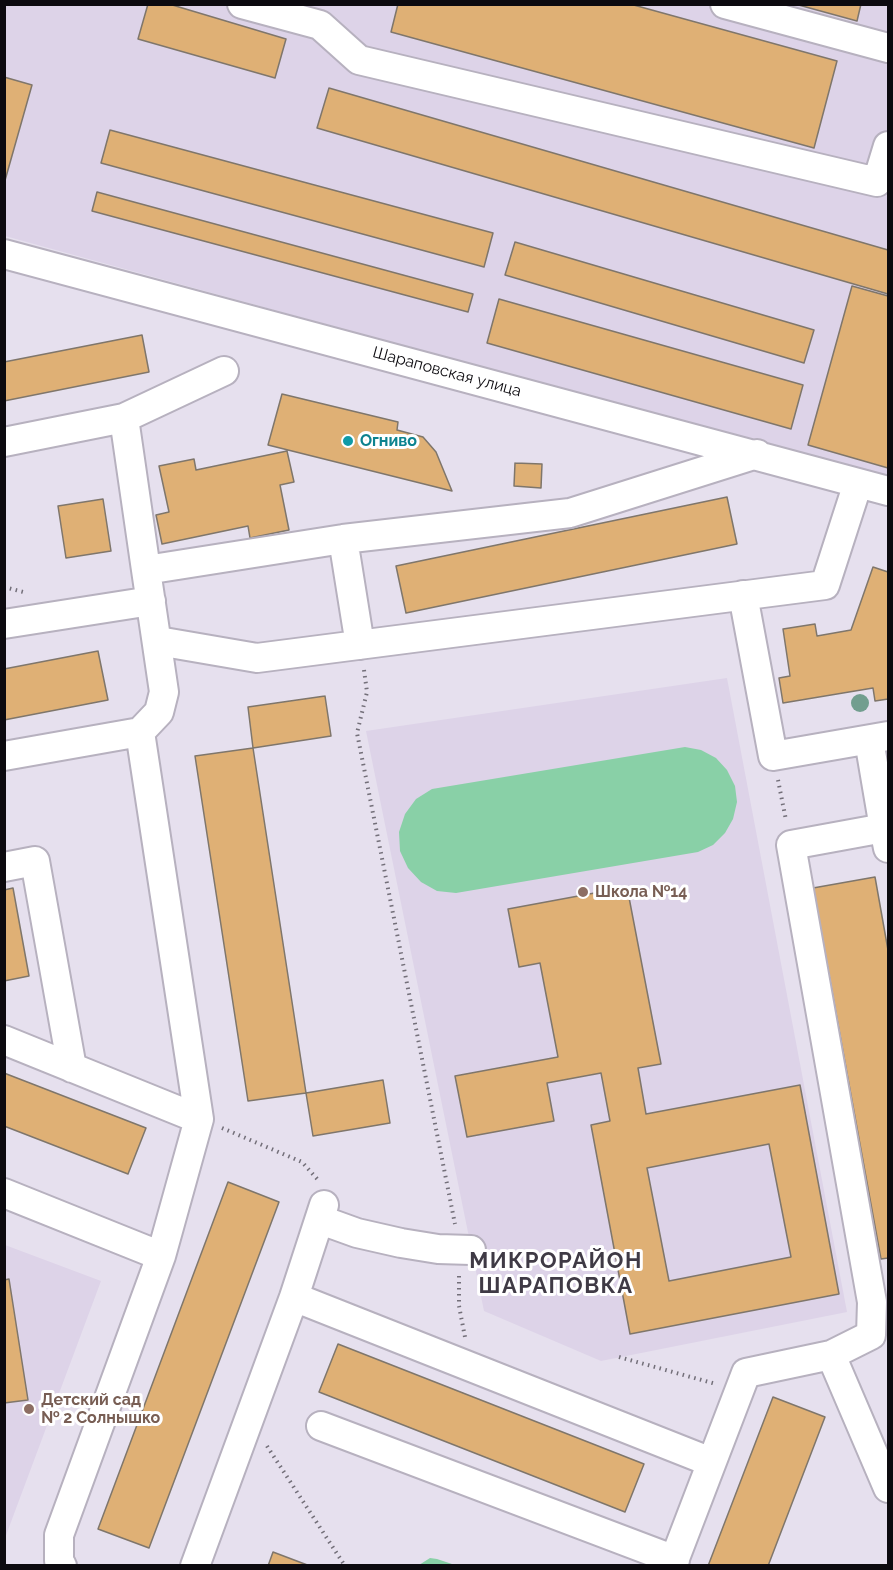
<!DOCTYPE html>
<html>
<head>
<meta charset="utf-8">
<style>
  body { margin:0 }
  #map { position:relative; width:893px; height:1570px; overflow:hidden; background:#e6e0ee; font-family:Raleway,sans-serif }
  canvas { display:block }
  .frame { position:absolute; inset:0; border:6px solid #0c0a0f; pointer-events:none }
</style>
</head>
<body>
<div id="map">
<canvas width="893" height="1570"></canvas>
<div class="frame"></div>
</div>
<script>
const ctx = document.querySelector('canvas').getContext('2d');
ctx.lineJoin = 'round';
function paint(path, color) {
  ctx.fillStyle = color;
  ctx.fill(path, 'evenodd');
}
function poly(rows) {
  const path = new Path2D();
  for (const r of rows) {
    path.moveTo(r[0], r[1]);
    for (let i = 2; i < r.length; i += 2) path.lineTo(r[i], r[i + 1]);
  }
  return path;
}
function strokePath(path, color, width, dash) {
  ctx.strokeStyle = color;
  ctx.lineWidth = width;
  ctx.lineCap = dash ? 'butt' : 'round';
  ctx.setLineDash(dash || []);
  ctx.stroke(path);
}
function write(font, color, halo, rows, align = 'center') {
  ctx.font = font + ' Raleway,sans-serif';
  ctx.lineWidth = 6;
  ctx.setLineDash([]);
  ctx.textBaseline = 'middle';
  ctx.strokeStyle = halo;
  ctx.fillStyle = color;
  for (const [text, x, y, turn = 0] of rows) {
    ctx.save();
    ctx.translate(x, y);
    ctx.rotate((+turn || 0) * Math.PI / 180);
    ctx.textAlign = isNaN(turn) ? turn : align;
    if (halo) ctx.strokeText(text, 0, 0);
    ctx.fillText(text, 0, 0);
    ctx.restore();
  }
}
paint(poly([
  [4,5,888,5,888,479,5,236],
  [727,678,847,1312,601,1361,484,1311,366,731],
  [5,1245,101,1281,5,1538]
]), '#ddd3e8');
paint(poly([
  [685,747,701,750,716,758,727,770,735,786,737,802,733,819,725,833,713,845,698,852,456,893,437,891,421,882,408,868,400,851,399,832,405,814,416,799,432,789],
  [430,1558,437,1559,455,1565,419,1565]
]), '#89d0a7');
const building = poly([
  [148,4,169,4,286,39,275,78,138,39,148,4],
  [398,4,630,4,837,61,814,148,391,32,398,4],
  [795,4,861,4,857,21,795,4],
  [4,77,32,85,4,184,4,77],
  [329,88,888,250,888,294,317,128,329,88],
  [110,130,493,233,484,267,101,163,110,130],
  [97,192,473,294,468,312,92,211,97,192],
  [515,242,814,330,804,363,505,275,515,242],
  [852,286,888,296,888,468,808,445,852,286],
  [499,299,803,385,791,429,487,343,499,299],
  [142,335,149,372,4,401,4,362,142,335],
  [282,394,398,422,397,430,423,437,436,452,452,491,268,445,282,394],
  [287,451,294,482,280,485,289,530,250,538,248,526,162,544,156,515,169,512,159,466,194,459,196,470,287,451],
  [515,463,542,464,541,488,514,486,515,463],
  [727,497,737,544,406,613,396,566,727,497],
  [103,499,111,551,66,558,58,506,103,499],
  [873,567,888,572,888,699,875,701,873,688,783,703,779,678,790,676,783,629,815,624,817,636,851,630,873,567],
  [98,651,108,700,4,720,4,669,98,651],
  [325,696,331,736,253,748,248,707,325,696],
  [253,748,306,1093,248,1101,195,756,253,748],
  [875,877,888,950,888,1258,881,1259,813,888,875,877],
  [627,887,661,1064,638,1068,646,1114,800,1085,839,1294,630,1334,591,1125,610,1121,601,1073,547,1083,554,1121,467,1137,455,1076,558,1057,540,963,519,967,508,909,627,887],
  [769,1144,791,1257,669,1281,647,1168,769,1144],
  [13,888,29,976,4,981,4,890,13,888],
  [4,1073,146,1128,128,1174,4,1126,4,1073],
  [383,1080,390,1123,313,1136,306,1093,383,1080],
  [228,1182,279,1202,149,1548,98,1529,228,1182],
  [9,1279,28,1400,4,1403,4,1280,9,1279],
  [338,1344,644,1464,625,1512,319,1392,338,1344],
  [773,1397,825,1417,768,1566,708,1566,773,1397],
  [273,1552,310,1566,268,1566,273,1552]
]);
paint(building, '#dfb075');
strokePath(building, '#7f766b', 1.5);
const minor = poly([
  [242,4,320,25,359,60,877,182,888,146],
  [725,4,888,48],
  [4,254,888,491],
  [124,418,146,570],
  [4,442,124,418,224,371],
  [343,539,360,645],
  [743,595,773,756,888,736],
  [4,624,151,601],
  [158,641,257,658,825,585,858,483],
  [869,740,884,828],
  [4,756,140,732,159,712,164,692,146,570,343,539,570,513,757,454],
  [888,848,884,828,791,845,872,1302,871,1335,831,1355,888,1488],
  [4,867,35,861,72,1068],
  [4,1040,199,1119],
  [4,1193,161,1256],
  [321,1220,357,1233,401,1243,438,1249,471,1250],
  [294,1297,711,1462],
  [321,1426,675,1560],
  [62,1566,59,1561,59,1535,161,1256,199,1119,140,732],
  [195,1566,294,1297,324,1205],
  [672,1566,746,1373,831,1355]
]);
strokePath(minor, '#b7b1bf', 32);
strokePath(poly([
  [4,587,27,593],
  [364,670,367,692,357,733,455,1224],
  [778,780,786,820],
  [222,1128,302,1162,319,1181],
  [459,1276,459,1306,465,1337],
  [619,1357,716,1384],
  [267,1446,345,1566]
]), '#736f79', 4, [1.5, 4.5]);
strokePath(minor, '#fff', 28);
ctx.fillStyle = '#729e8f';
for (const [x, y] of [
  [860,703]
]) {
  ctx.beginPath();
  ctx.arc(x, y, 9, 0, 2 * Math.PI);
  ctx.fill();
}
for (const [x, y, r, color] of [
  [348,441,6,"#0f9aa8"],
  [583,892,6,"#8d6e63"],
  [29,1409,6,"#8d6e63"]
]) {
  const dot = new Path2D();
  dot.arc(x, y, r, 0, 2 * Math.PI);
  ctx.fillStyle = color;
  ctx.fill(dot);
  strokePath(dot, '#fff', 2);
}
write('16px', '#0c0a0f', '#fff', [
  ["Шараповская улица",447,372,15]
]);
write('bold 16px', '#0d838f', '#fff', [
  ["Огниво",360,441]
], 'left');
write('bold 16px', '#785e54', '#fff', [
  ["Школа №14",595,892],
  ["Детский сад",41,1400],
  ["№ 2 Солнышко",41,1418]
], 'left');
ctx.letterSpacing = '1.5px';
write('bold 22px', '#3f3a45', '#fff', [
  ["МИКРОРАЙОН",556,1261],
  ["ШАРАПОВКА",556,1286]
]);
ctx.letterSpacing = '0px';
</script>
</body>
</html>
